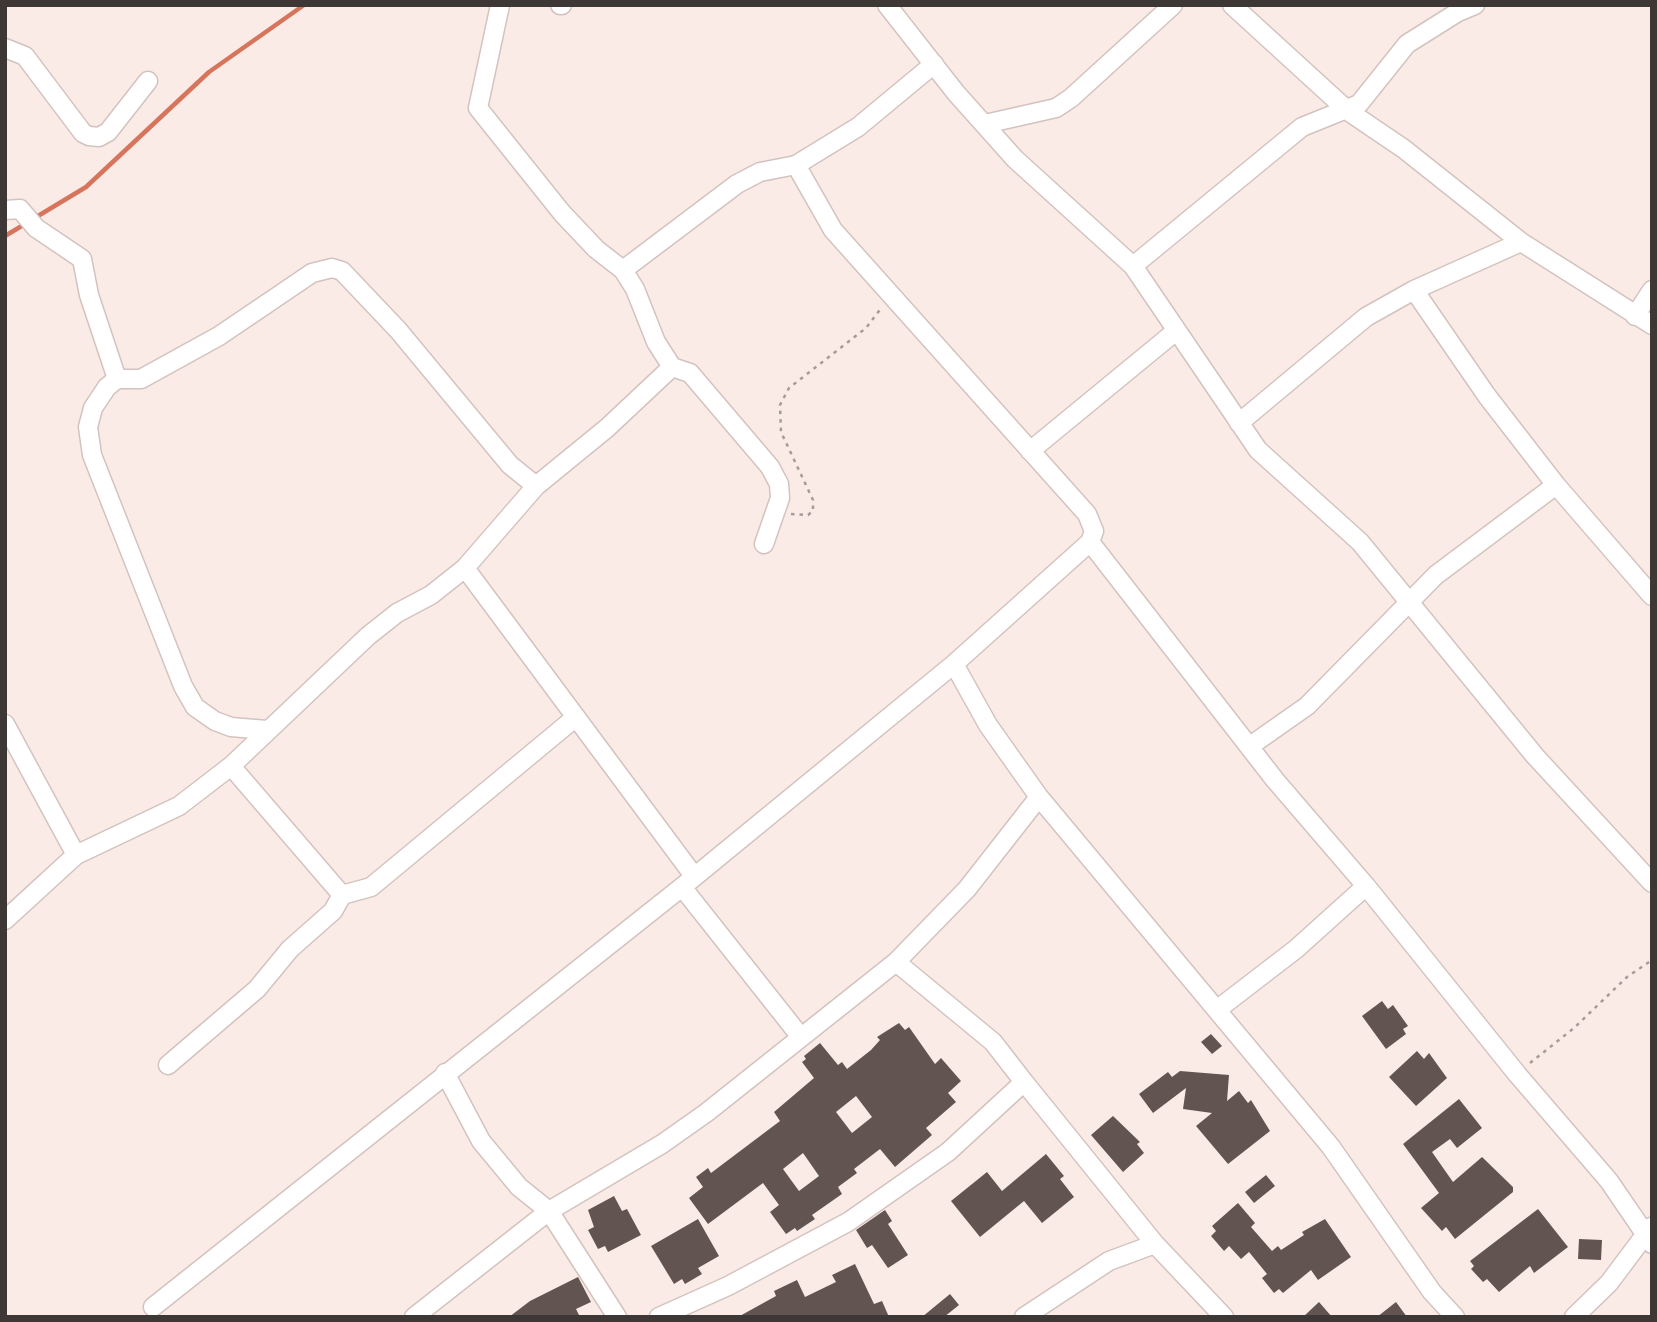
<!DOCTYPE html>
<html>
<head>
<meta charset="utf-8">
<style>
  body { margin:0 }
  #map { position:relative; width:1657px; height:1322px; overflow:hidden; background:#fbebe7; font-family:Signika,sans-serif }
  canvas { display:block }
  .frame { position:absolute; inset:0; border:7px solid #3d3735; pointer-events:none }
</style>
</head>
<body>
<div id="map">
<canvas width="1657" height="1322"></canvas>
<div class="frame"></div>
</div>
<script>
const ctx = document.querySelector('canvas').getContext('2d');
ctx.lineJoin = 'round';
function poly(rows) {
  const path = new Path2D();
  for (const r of rows) {
    path.moveTo(r[0], r[1]);
    for (let i = 2; i < r.length; i += 2) path.lineTo(r[i], r[i + 1]);
  }
  return path;
}
function strokePath(path, color, width, dash) {
  ctx.strokeStyle = color;
  ctx.lineWidth = width;
  ctx.lineCap = dash ? 'butt' : 'round';
  ctx.setLineDash(dash || []);
  ctx.stroke(path);
}
function paint(path, color) {
  ctx.fillStyle = color;
  ctx.fill(path, 'evenodd');
}
strokePath(poly([
  [33,219,86,187,209,72,304,5],
  [5,236,25,224]
]), '#d6755c', 4.5);
paint(poly([
  [1382,1001,1388,1009,1393,1005,1408,1026,1403,1029,1406,1034,1386,1049,1362,1016],
  [899,1023,905,1030,909,1027,935,1064,941,1058,961,1081,948,1093,956,1102,926,1128,932,1135,895,1167,880,1149,854,1169,857,1173,838,1187,842,1194,812,1215,815,1219,797,1231,795,1228,786,1234,770,1212,779,1205,763,1183,708,1224,689,1198,703,1187,696,1177,708,1168,711,1173,780,1121,774,1112,814,1078,802,1062,806,1059,804,1056,820,1043,838,1065,842,1062,847,1069,871,1050,880,1040,877,1037],
  [856,1096,872,1117,852,1133,836,1112],
  [803,1153,819,1176,799,1191,783,1169],
  [1211,1034,1222,1046,1212,1054,1201,1042],
  [1417,1051,1424,1059,1429,1053,1447,1078,1416,1106,1389,1077],
  [1180,1071,1229,1075,1227,1101,1239,1091,1248,1103,1251,1100,1270,1131,1228,1164,1196,1126,1212,1113,1183,1109,1186,1088,1153,1113,1139,1094,1168,1072,1172,1077],
  [1459,1099,1482,1128,1457,1148,1450,1139,1432,1152,1453,1182,1482,1157,1513,1187,1513,1192,1455,1239,1446,1227,1442,1231,1421,1208,1439,1193,1403,1144],
  [1113,1116,1140,1142,1137,1144,1144,1153,1123,1172,1091,1135],
  [1046,1154,1064,1176,1060,1179,1074,1197,1042,1223,1024,1201,980,1237,951,1201,987,1172,1002,1191],
  [1266,1175,1275,1186,1254,1203,1245,1192],
  [614,1196,622,1211,627,1209,641,1235,608,1252,605,1246,598,1249,588,1230,594,1227,588,1210],
  [1238,1203,1255,1223,1251,1227,1272,1251,1278,1246,1281,1250,1304,1235,1302,1232,1325,1219,1351,1257,1318,1280,1311,1270,1283,1293,1279,1289,1274,1293,1262,1278,1267,1274,1249,1252,1241,1259,1229,1246,1224,1251,1211,1236,1216,1231,1212,1226],
  [1538,1209,1568,1247,1534,1273,1530,1266,1499,1292,1487,1279,1483,1282,1471,1269,1474,1266,1470,1261],
  [885,1210,892,1221,888,1224,908,1255,888,1268,872,1245,867,1248,856,1230],
  [698,1219,719,1256,698,1268,702,1274,685,1284,682,1279,674,1284,651,1246],
  [1579,1239,1602,1240,1601,1260,1578,1259],
  [855,1264,874,1304,882,1301,889,1317,738,1317,776,1296,774,1291,797,1280,805,1297,836,1282,832,1275],
  [578,1277,591,1302,576,1309,580,1317,509,1317,530,1301],
  [950,1294,959,1305,944,1317,922,1317],
  [1319,1302,1332,1317,1303,1317],
  [1396,1302,1407,1317,1377,1317]
]), '#625551');
const street = poly([
  [500,5,478,108,562,213,596,249,623,270,635,289,656,342,672,367,690,373,770,467,779,484,780,498,764,544],
  [560,5,562,5],
  [887,5,956,93,1015,159,1133,266,1258,450,1360,542,1535,756,1652,883],
  [1232,5,1348,111,1404,149,1521,242,1652,325],
  [5,48,25,56,83,133,89,136,99,137,108,132,148,81],
  [985,124,1056,108,1071,98,1173,5],
  [5,210,20,209,36,228,82,259,89,295,117,379],
  [1133,266,1302,127,1359,104,1407,44,1458,12,1475,5],
  [623,270,737,184,760,172,796,165,858,127,934,64],
  [1414,290,1487,396,1556,485],
  [1635,316,1652,290],
  [1239,423,1366,317,1414,290,1521,242],
  [1030,451,1176,331],
  [1090,542,1275,780,1366,886,1517,1074,1609,1181,1652,1244],
  [465,568,694,876],
  [954,664,988,725,1039,797,1331,1147,1432,1292,1455,1317],
  [5,724,76,855],
  [267,730,231,727,215,721,195,707,183,686,92,455,88,427,93,408,107,387,117,379,141,379,219,336,312,273,332,268,342,271,398,330,510,465,536,486],
  [1250,746,1307,706,1436,575,1556,485,1652,596],
  [231,766,342,895],
  [682,887,800,1036],
  [5,920,76,855,179,806,231,766,368,636,397,613,431,595,465,568,536,486,607,428,672,367],
  [1218,1009,1296,949,1366,886],
  [168,1065,257,989,290,949,333,911,342,895,371,887,576,717],
  [445,1073,481,1141,519,1187,549,1211,617,1317],
  [1024,1082,1155,1244,1224,1317],
  [153,1307,682,887,954,664,1090,542,1094,531,1087,514,833,230,796,165],
  [414,1317,549,1211,662,1144,706,1113,896,962,967,889,1039,797],
  [659,1317,728,1286,848,1222,948,1152,1024,1082,993,1042,896,962],
  [1024,1317,1109,1261,1155,1244],
  [1574,1317,1609,1283,1651,1227]
]);
strokePath(street, '#d3c3bf', 21);
strokePath(poly([
  [791,514,808,515,813,511,813,500,781,432,780,405,789,388,866,328,882,307],
  [1530,1063,1574,1028,1627,977,1652,960]
]), '#a69b98', 2.5, [3.5, 5]);
strokePath(street, '#fff', 18);
</script>
</body>
</html>
